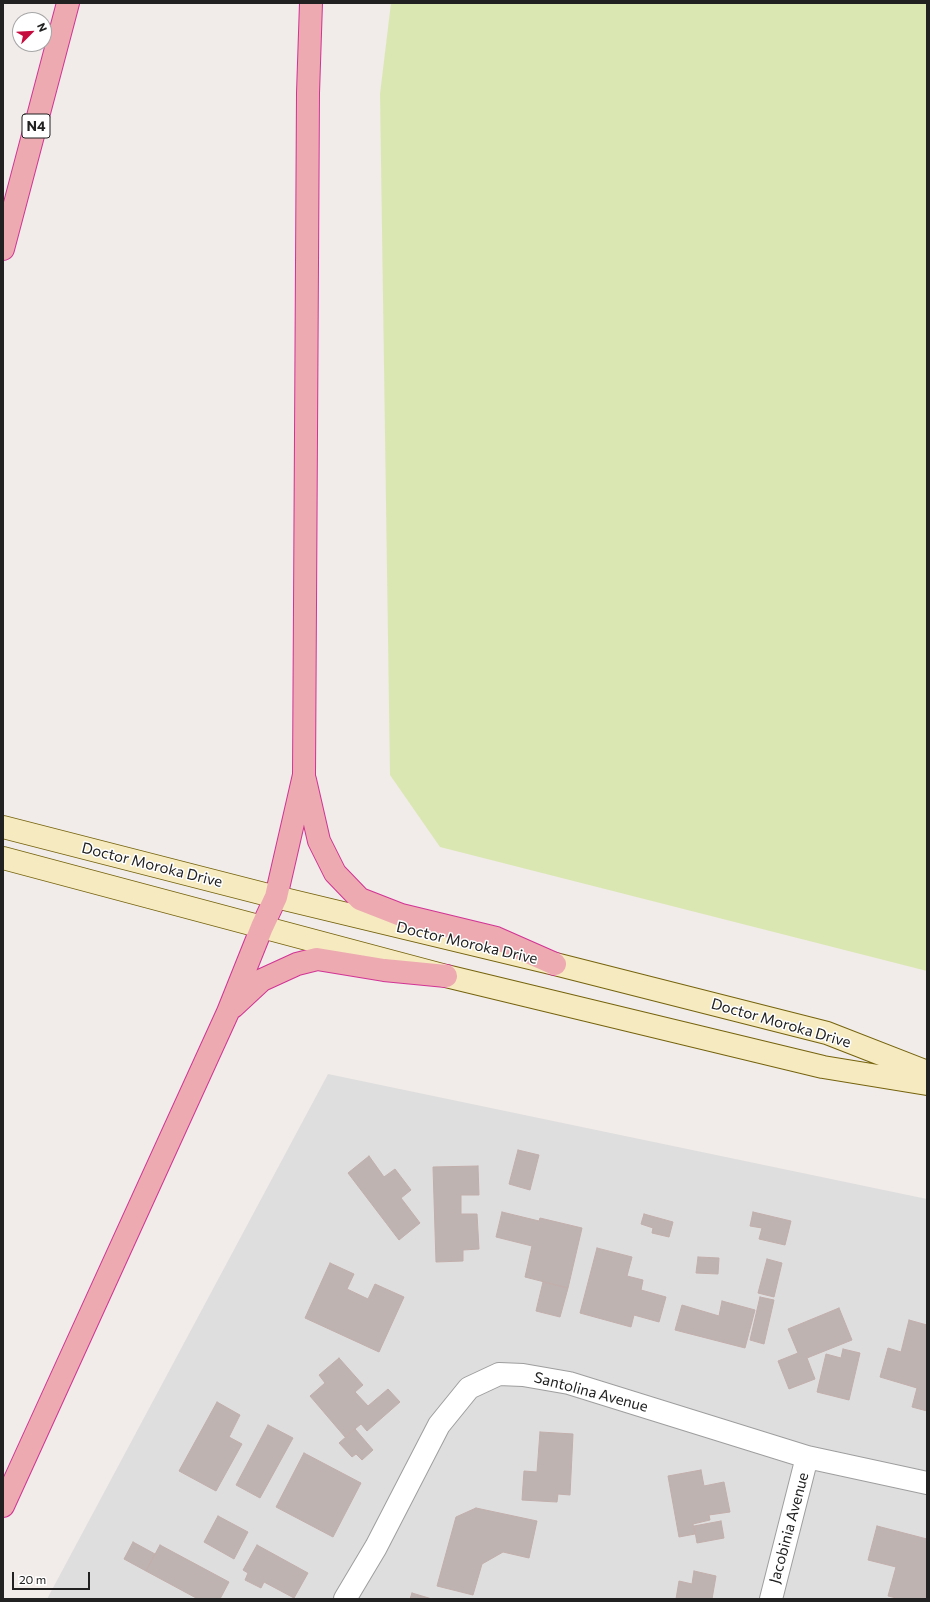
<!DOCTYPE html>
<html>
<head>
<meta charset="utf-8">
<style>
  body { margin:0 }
  #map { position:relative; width:930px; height:1602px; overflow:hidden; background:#f1ece9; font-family:Commissioner,sans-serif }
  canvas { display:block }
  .frame { position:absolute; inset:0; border:4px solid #212121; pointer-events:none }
  .north { position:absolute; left:12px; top:12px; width:40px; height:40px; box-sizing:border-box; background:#fff; border:1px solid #a6a6a6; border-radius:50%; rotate:66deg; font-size:11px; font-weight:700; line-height:16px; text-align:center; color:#212121 }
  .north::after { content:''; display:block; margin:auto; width:14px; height:18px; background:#c60c3f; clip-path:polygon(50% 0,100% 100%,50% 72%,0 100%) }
  .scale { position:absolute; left:12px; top:1572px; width:78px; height:18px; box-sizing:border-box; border:2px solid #212121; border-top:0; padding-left:5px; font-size:12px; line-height:14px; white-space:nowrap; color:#212121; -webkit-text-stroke:3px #fff; paint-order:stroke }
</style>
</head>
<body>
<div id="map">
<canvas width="930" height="1602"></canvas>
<div class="frame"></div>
<div class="north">N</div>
<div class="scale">20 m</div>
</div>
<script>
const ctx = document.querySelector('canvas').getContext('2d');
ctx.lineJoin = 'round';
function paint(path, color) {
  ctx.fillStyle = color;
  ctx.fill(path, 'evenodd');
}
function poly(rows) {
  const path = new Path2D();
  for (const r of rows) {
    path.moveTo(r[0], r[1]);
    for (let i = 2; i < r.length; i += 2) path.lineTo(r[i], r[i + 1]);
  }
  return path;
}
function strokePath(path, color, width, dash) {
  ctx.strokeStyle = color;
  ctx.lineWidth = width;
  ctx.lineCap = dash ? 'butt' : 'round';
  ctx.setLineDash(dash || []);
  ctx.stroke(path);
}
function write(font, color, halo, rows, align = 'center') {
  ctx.font = font + ' Commissioner,sans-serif';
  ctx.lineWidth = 3;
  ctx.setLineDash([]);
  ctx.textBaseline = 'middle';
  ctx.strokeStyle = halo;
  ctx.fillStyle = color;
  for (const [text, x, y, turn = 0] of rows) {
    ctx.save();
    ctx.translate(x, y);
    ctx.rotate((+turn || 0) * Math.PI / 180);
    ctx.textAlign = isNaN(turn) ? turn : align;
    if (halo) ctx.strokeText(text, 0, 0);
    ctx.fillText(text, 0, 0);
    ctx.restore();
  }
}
paint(poly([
  [328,1074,927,1199,927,1599,47,1599]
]), '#dfdede');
paint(poly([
  [391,3,927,3,927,971,440,847,390,775,380,94]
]), '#dbe7b2');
const building = poly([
  [518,1150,539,1155,530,1190,509,1184,518,1150],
  [369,1156,384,1177,395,1169,411,1190,401,1198,420,1223,399,1240,348,1173,369,1156],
  [478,1166,479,1195,461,1195,461,1214,477,1214,479,1249,463,1250,463,1261,436,1262,433,1167,478,1166],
  [502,1212,539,1221,540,1218,582,1228,568,1288,525,1277,532,1246,496,1237,502,1212],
  [753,1212,791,1221,785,1245,759,1239,762,1228,750,1226,753,1212],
  [644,1214,673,1222,669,1237,652,1233,653,1228,641,1224,644,1214],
  [597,1248,632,1257,627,1276,643,1280,641,1290,666,1297,659,1322,634,1315,631,1327,580,1313,597,1248],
  [698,1257,719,1258,718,1274,696,1273,698,1257],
  [767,1259,782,1263,774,1297,758,1293,767,1259],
  [330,1263,354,1274,347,1289,368,1299,375,1284,404,1297,379,1352,305,1318,330,1263],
  [543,1282,568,1288,560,1317,536,1311,543,1282],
  [760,1297,774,1300,764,1344,750,1340,760,1297],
  [722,1301,755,1310,745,1348,675,1330,682,1305,719,1316,722,1301],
  [839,1308,852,1340,807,1358,815,1379,789,1389,778,1361,798,1353,788,1329,839,1308],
  [909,1320,927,1325,927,1411,912,1407,917,1388,880,1377,888,1348,901,1352,909,1320],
  [843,1349,860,1353,849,1400,817,1392,826,1354,841,1358,843,1349],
  [339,1358,363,1385,355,1392,368,1406,388,1389,400,1402,367,1431,361,1424,345,1437,310,1396,325,1383,319,1375,339,1358],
  [217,1402,240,1415,229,1437,242,1444,216,1491,179,1471,217,1402],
  [268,1425,293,1438,260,1498,236,1485,268,1425],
  [355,1429,373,1450,362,1460,356,1454,352,1457,339,1443,355,1429],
  [540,1432,573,1434,570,1495,558,1494,557,1502,522,1500,524,1471,537,1472,540,1432],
  [304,1453,361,1483,333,1537,276,1507,304,1453],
  [701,1470,704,1486,724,1482,730,1512,709,1515,710,1520,693,1524,695,1534,679,1537,668,1476,701,1470],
  [476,1508,537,1521,529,1558,503,1552,482,1564,473,1595,437,1586,456,1517,476,1508],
  [218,1516,248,1532,234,1559,204,1542,218,1516],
  [721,1521,724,1538,697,1543,694,1526,721,1521],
  [877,1526,927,1539,927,1599,901,1599,888,1596,896,1567,868,1560,877,1526],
  [133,1542,155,1554,146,1571,124,1559,133,1542],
  [160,1545,229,1582,220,1599,198,1599,146,1571,160,1545],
  [257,1545,308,1573,294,1598,264,1582,261,1588,245,1580,248,1573,243,1570,257,1545],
  [694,1571,716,1576,712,1599,676,1599,679,1581,692,1584,694,1571],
  [412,1593,432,1599,410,1599,412,1593]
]);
paint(building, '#beb3b1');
strokePath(building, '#c2afac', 1);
const minor = poly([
  [345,1599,376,1547,439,1425,469,1388,499,1374,523,1375,569,1383,807,1457,927,1483],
  [771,1599,807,1457]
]);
const secondary = poly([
  [3,827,276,897,555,964,827,1033,927,1072],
  [3,858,446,976,823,1067,927,1084]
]);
const trunk = poly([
  [3,249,68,3],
  [305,780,319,841,335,873,360,899,401,915,496,938,555,964],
  [233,1007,262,980,297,964,317,959,384,970,446,976],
  [3,1506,228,1012,262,927,276,897,304,775,308,93,311,3]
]);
strokePath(minor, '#9e9e9e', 24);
strokePath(secondary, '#75630c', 24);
strokePath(trunk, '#d13395', 24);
strokePath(minor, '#fff', 22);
strokePath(secondary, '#f6eac1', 22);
strokePath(trunk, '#edaab0', 22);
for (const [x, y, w] of [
  [36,126,28]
]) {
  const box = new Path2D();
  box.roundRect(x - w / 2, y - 12, w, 24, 3);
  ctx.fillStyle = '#fff';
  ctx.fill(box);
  strokePath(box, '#212121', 1);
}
write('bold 14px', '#212121', null, [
  ["N4",36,126]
]);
write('15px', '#212121', '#fff', [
  ["Doctor Moroka Drive",152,865,14],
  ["Doctor Moroka Drive",467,943,13],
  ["Doctor Moroka Drive",781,1023,16],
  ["Santolina Avenue",591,1392,15],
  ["Jacobinia Avenue",789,1528,-75]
]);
</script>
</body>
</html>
